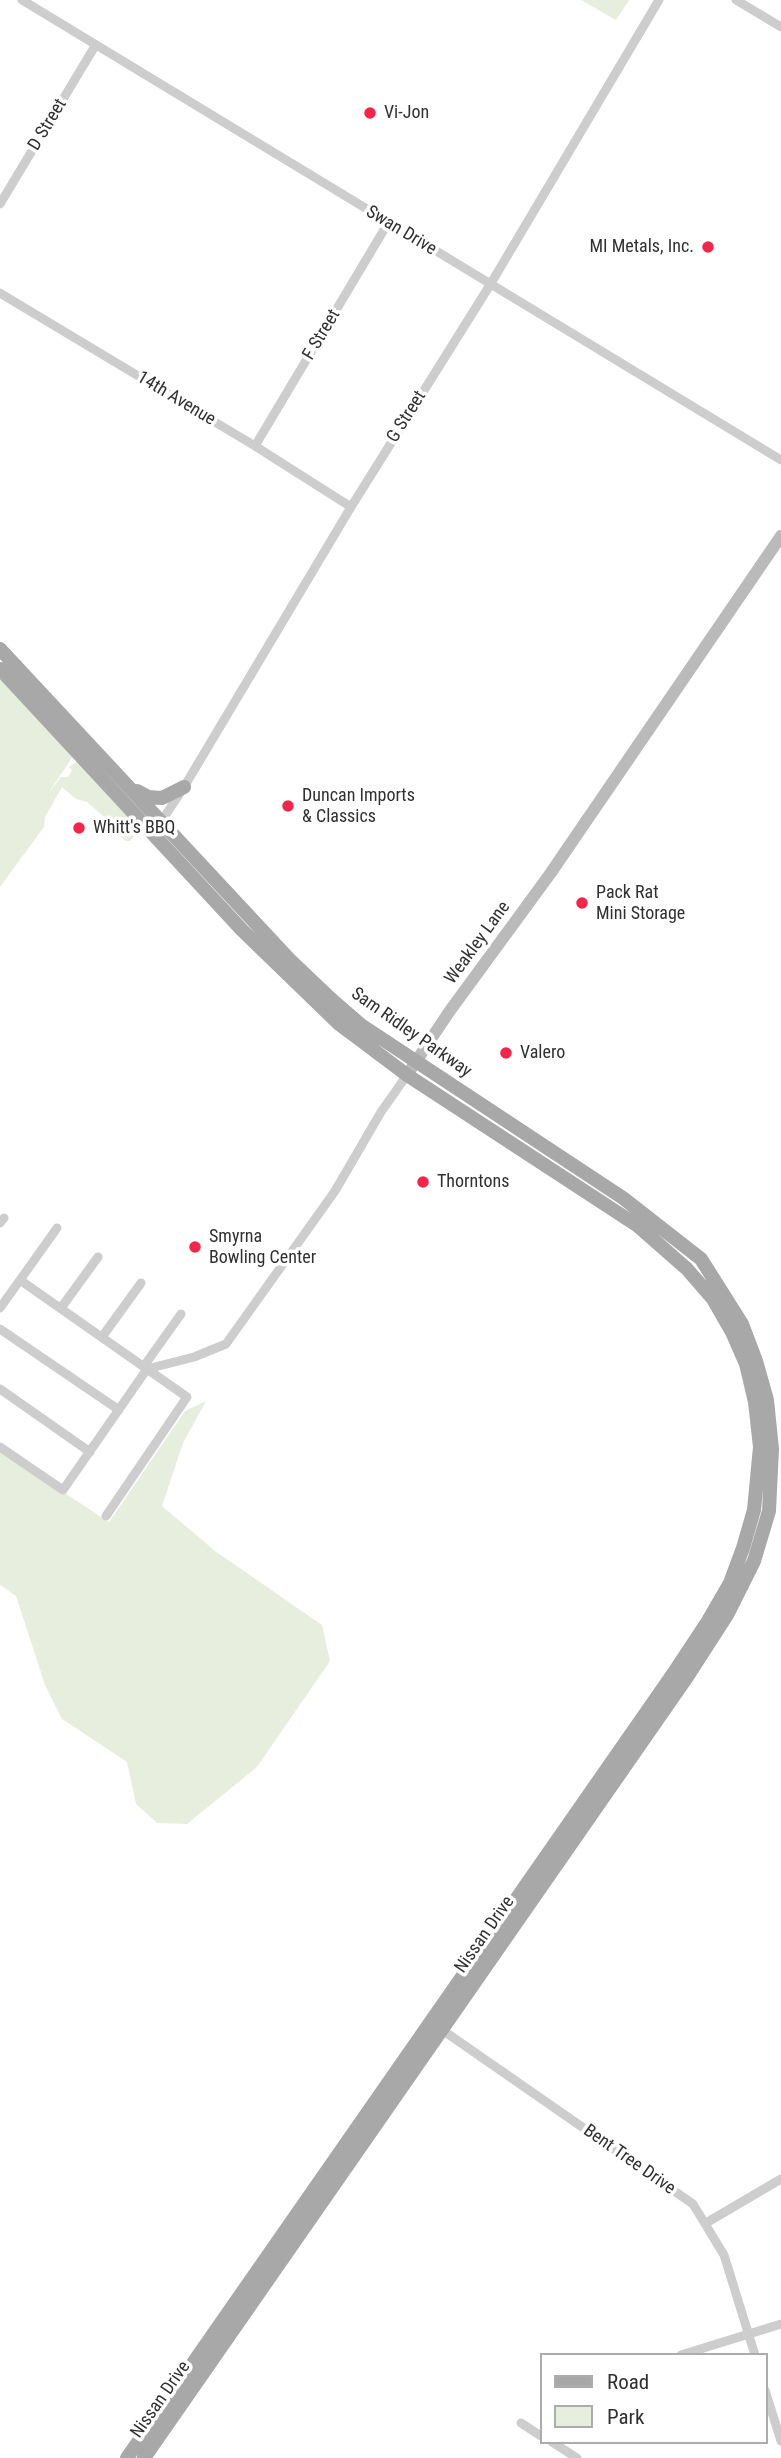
<!DOCTYPE html>
<html>
<head>
<meta charset="utf-8">
<style>
  body { margin:0 }
  #map { position:relative; width:781px; height:2458px; overflow:hidden; background:#fff; font-family:"Roboto Condensed",sans-serif }
  canvas { display:block }
  .legend { position:absolute; left:540px; top:2353px; width:228px; height:91px; box-sizing:border-box; background:#fff; border:2px solid #acacac; margin:0; padding:9px 12px; list-style:none; font-size:21px; color:#303030 }
  .legend li { display:flex; align-items:center; gap:14px; height:35px }
  .legend b { width:35px; border:2px solid #acacac }
</style>
</head>
<body>
<div id="map">
<canvas width="781" height="2458"></canvas>
<ul class="legend">
<li><b style="height:9px;background:#a8a8a8"></b>Road</li>
<li><b style="height:19px;background:#e8eedd"></b>Park</li>
</ul>
</div>
<script>
const ctx = document.querySelector('canvas').getContext('2d');
ctx.lineJoin = 'round';
function paint(path, color) {
  ctx.fillStyle = color;
  ctx.fill(path, 'evenodd');
}
function poly(rows) {
  const path = new Path2D();
  for (const r of rows) {
    path.moveTo(r[0], r[1]);
    for (let i = 2; i < r.length; i += 2) path.lineTo(r[i], r[i + 1]);
  }
  return path;
}
function strokePath(path, color, width, dash) {
  ctx.strokeStyle = color;
  ctx.lineWidth = width;
  ctx.lineCap = dash ? 'butt' : 'round';
  ctx.setLineDash(dash || []);
  ctx.stroke(path);
}
function write(font, color, halo, rows, align = 'center') {
  ctx.font = font + ' "Roboto Condensed",sans-serif';
  ctx.lineWidth = 7;
  ctx.setLineDash([]);
  ctx.textBaseline = 'middle';
  ctx.strokeStyle = halo;
  ctx.fillStyle = color;
  for (const [text, x, y, turn = 0] of rows) {
    ctx.save();
    ctx.translate(x, y);
    ctx.rotate((+turn || 0) * Math.PI / 180);
    ctx.textAlign = isNaN(turn) ? turn : align;
    if (halo) ctx.strokeText(text, 0, 0);
    ctx.fillText(text, 0, 0);
    ctx.restore();
  }
}
paint(poly([
  [581,0,629,0,616,20],
  [0,676,75,753,48,794,61,777,68,777,72,770,69,767,79,760,140,829,130,841,126,841,111,828,109,821,87,802,76,799,62,787,45,817,44,827,0,887],
  [206,1401,183,1443,162,1506,215,1551,322,1625,330,1661,257,1767,187,1824,157,1823,136,1804,127,1762,62,1719,45,1685,16,1596,0,1585,0,1451,109,1522,185,1411]
]), '#e8eedd');
strokePath(poly([
  [22,0,781,460],
  [736,0,781,27],
  [0,204,95,46],
  [0,293,255,446,351,507],
  [255,446,388,223],
  [159,825,184,787,351,507,490,285,659,0],
  [0,1223,4,1218],
  [20,1280,57,1228],
  [0,1308,20,1280,147,1369,194,1357,226,1344,335,1191,381,1112,407,1075],
  [61,1308,98,1257],
  [0,1329,119,1410],
  [102,1337,141,1283],
  [144,1366,181,1314],
  [0,1389,90,1452],
  [0,1447,63,1490,147,1369,187,1397,106,1516],
  [438,2027,693,2204,724,2255,755,2355],
  [706,2223,781,2179],
  [681,2355,781,2324],
  [765,2390,781,2441],
  [521,2423,541,2436],
  [552,2442,577,2458]
]), '#cdcdcd', 9);
strokePath(poly([
  [407,1075,449,1012,550,874,781,536]
]), '#bababa', 12);
strokePath(poly([
  [0,649,289,959,331,999,361,1025,623,1198,701,1259,742,1324,756,1361,767,1400,772,1449,769,1511,754,1561,727,1615,687,1677,144,2458],
  [0,669,242,930,339,1024,407,1075,638,1226,687,1269,713,1299,732,1332,746,1364,755,1402,760,1447,754,1510,743,1548,730,1583,708,1621,673,1674,127,2458],
  [137,791,148,797,162,798,184,787]
]), '#a8a8a8', 14);
for (const [x, y, r, color] of [
  [370,113,7,"#f5254a"],
  [708,247,7,"#f5254a"],
  [288,806,7,"#f5254a"],
  [79,828,7,"#f5254a"],
  [582,903,7,"#f5254a"],
  [506,1053,7,"#f5254a"],
  [423,1182,7,"#f5254a"],
  [195,1247,7,"#f5254a"]
]) {
  const dot = new Path2D();
  dot.arc(x, y, r, 0, 2 * Math.PI);
  ctx.fillStyle = color;
  ctx.fill(dot);
  strokePath(dot, '#fff', 2.5);
}
write('18px', '#303030', '#fff', [
  ["Vi-Jon",384,113],
  ["MI Metals, Inc.",694,247,"right"],
  ["Duncan Imports",302,796],
  ["& Classics",302,817],
  ["Whitt's BBQ",93,828],
  ["Pack Rat",596,893],
  ["Mini Storage",596,914],
  ["Valero",520,1053],
  ["Thorntons",437,1182],
  ["Smyrna",209,1237],
  ["Bowling Center",209,1258]
], 'left');
write('18px', '#303030', '#fff', [
  ["D Street",48,125,-59],
  ["Swan Drive",401,231,31],
  ["F Street",322,335,-59],
  ["14th Avenue",176,399,31],
  ["G Street",407,417,-58],
  ["Weakley Lane",478,943,-54],
  ["Sam Ridley Parkway",411,1033,35],
  ["Nissan Drive",485,1935,-55],
  ["Bent Tree Drive",629,2160,35],
  ["Nissan Drive",161,2400,-55]
]);
</script>
</body>
</html>
